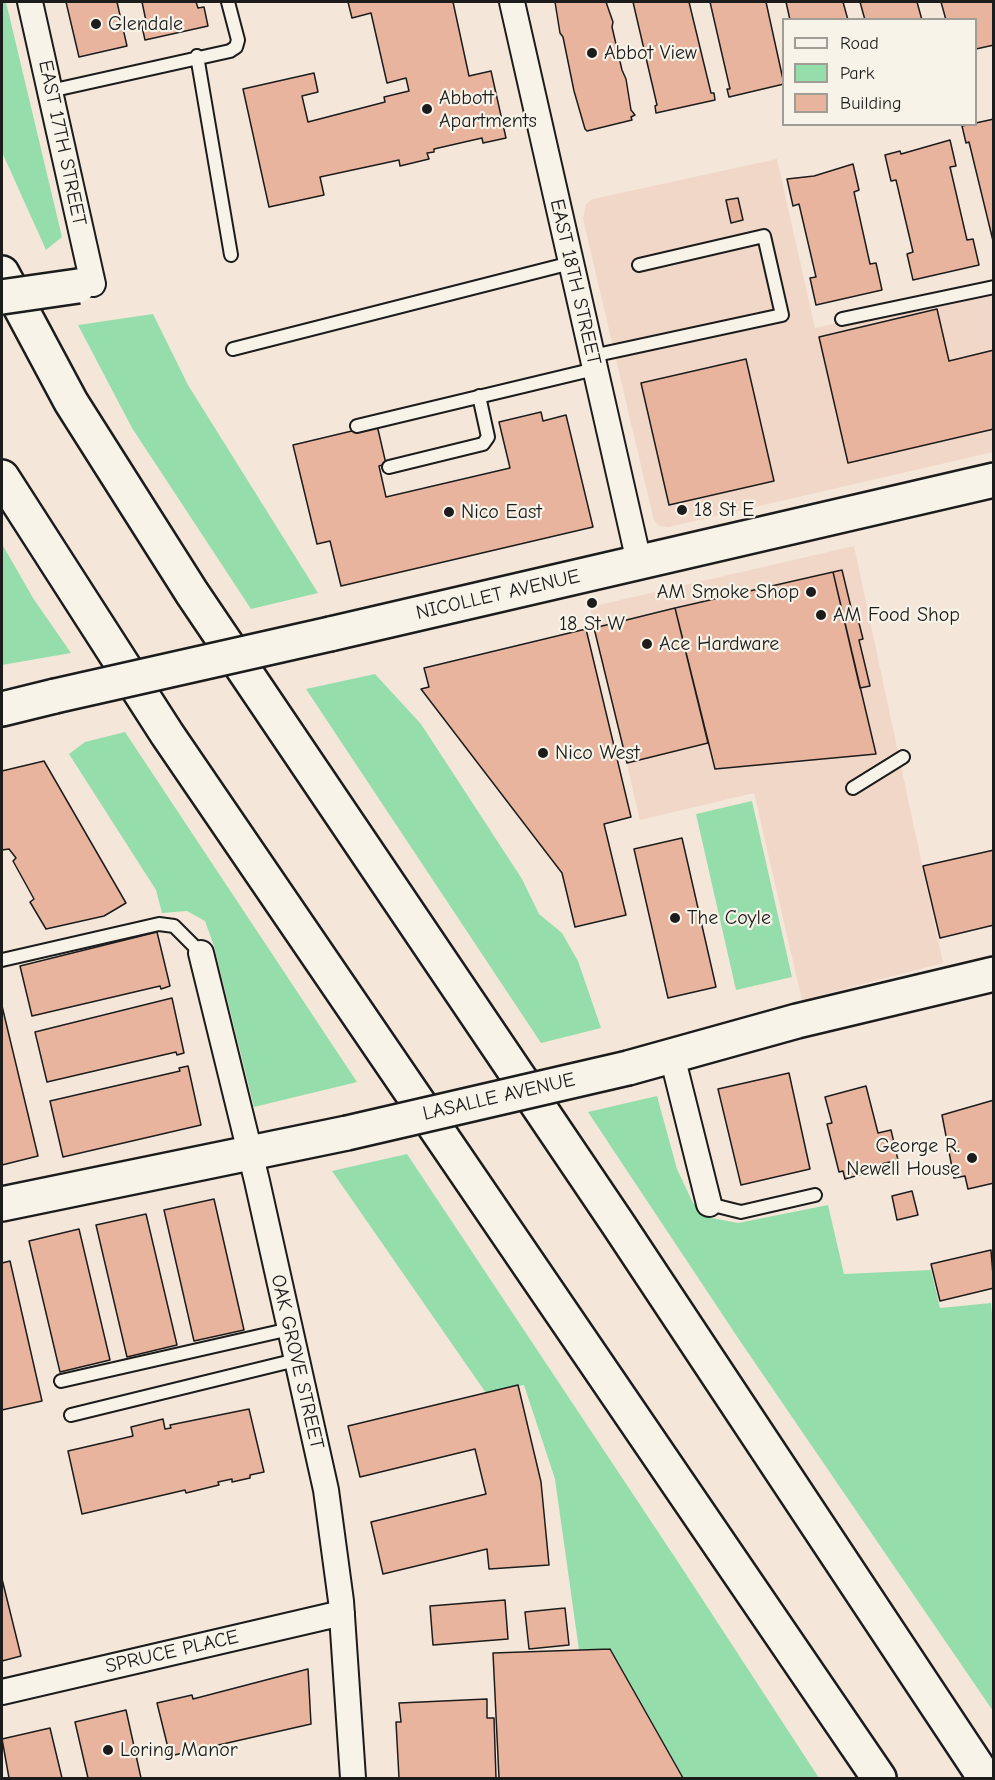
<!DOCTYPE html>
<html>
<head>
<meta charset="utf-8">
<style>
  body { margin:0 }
  #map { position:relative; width:995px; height:1780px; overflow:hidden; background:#f4e6d9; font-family:"Comic Neue",sans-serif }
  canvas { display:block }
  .frame { position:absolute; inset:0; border:3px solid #1c1c1c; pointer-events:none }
  .legend { position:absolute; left:782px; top:18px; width:195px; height:108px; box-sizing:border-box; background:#f7f3e8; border:2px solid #9f9d96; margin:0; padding:8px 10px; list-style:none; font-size:18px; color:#1c1c1c }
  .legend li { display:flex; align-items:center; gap:12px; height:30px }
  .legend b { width:30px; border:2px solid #9f9d96 }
</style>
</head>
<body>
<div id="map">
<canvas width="995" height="1780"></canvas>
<div class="frame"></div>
<ul class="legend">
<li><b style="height:8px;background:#f7f3e8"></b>Road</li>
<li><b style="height:16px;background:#95deac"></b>Park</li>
<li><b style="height:16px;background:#e9b49d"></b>Building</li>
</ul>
</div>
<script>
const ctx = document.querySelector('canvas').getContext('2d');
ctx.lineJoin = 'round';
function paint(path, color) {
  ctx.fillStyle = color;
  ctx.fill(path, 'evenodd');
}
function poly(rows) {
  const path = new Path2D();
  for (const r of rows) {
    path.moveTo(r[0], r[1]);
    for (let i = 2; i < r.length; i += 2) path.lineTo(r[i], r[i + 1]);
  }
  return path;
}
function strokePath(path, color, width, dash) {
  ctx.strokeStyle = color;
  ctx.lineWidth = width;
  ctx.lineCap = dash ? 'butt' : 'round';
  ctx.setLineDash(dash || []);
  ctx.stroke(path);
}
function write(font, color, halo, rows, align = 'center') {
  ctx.font = font + ' "Comic Neue",sans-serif';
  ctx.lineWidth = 4.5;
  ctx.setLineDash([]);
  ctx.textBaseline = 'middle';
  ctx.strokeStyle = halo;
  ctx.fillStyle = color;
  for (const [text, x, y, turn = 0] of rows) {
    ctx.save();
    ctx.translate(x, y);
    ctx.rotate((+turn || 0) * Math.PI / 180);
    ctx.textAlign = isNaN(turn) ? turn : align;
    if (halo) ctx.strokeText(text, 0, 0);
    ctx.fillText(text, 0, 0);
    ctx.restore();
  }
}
paint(poly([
  [777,159,815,328,993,288,993,452,668,527,660,526,654,521,583,219,586,204,593,199],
  [854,546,943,963,802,1000,754,793,640,820,590,607]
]), '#f1d7c7');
paint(poly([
  [2,2,6,2,62,237,46,250,2,152],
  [153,314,188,385,318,593,251,609,132,428,78,325],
  [2,544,33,598,71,653,2,665],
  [375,674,421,724,522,879,539,914,562,933,578,961,601,1028,541,1043,306,689],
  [125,732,357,1082,254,1107,214,946,205,921,187,911,162,913,156,890,69,754,85,742],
  [752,801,792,977,736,990,696,814],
  [657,1096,677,1169,693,1203,712,1218,738,1223,828,1205,844,1274,931,1270,940,1308,991,1303,994,1334,993,1711,740,1341,588,1112],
  [407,1154,680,1565,819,1778,683,1778,610,1649,579,1650,555,1479,524,1385,486,1393,332,1171]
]), '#95deac');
const building = poly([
  [66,2,117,2,127,46,79,57,66,2],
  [142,2,196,2,198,8,204,7,208,26,145,40,141,22,146,21,142,2],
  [348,2,453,2,469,76,491,71,506,138,483,143,482,138,434,149,434,152,427,153,429,159,400,166,399,160,320,177,324,195,269,207,243,89,314,73,318,92,302,96,308,122,385,102,384,97,409,91,406,78,387,83,371,13,352,18,348,2],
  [555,2,606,2,613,22,612,27,622,70,626,79,631,110,635,115,631,117,632,120,587,131,585,129,574,91,563,37,560,33,555,2],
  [633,2,689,2,711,93,714,93,715,100,656,113,655,106,657,105,633,2],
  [710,2,766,2,784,84,729,97,727,89,730,89,710,2],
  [786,2,843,2,848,20,790,20,786,2],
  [860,2,917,2,922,20,865,20,860,2],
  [941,2,994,2,994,45,976,49,976,20,946,20,941,2],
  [994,119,994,245,969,142,966,143,962,126,994,119],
  [950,140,956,166,950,167,967,240,973,239,979,265,913,280,907,254,913,252,896,180,891,181,885,155,900,151,901,154,950,140],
  [853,164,859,190,854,192,870,264,876,263,882,290,816,305,810,278,816,277,799,204,793,206,787,179,814,176,853,164],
  [738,198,743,220,731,223,726,200,738,198],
  [937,309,949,361,994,350,994,429,848,463,819,337,937,309],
  [746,359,774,481,669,505,641,383,746,359],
  [541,412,543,421,566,415,593,527,341,586,330,541,317,544,293,445,377,425,386,464,379,466,386,497,510,468,499,422,541,412],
  [842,570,854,620,858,619,863,639,859,640,870,686,860,688,833,572,842,570],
  [833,572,876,754,715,769,675,608,833,572],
  [675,608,708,743,627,763,594,628,675,608],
  [586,629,631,817,604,824,626,915,575,927,562,873,421,689,429,687,424,668,586,629],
  [44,761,126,903,104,916,46,929,30,902,34,899,13,861,16,858,9,849,2,850,2,771,44,761],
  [682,838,716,987,668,998,634,849,682,838],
  [994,850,994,925,940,938,923,866,994,850],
  [157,932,170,986,161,989,160,986,32,1016,20,966,157,932],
  [172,998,184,1053,177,1055,176,1052,47,1082,35,1032,172,998],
  [2,1006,38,1156,2,1165,2,1006],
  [188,1066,201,1125,63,1157,50,1101,180,1071,179,1068,188,1066],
  [789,1073,810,1169,741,1185,718,1089,789,1073],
  [866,1086,878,1133,891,1130,898,1160,865,1168,866,1173,845,1179,843,1171,839,1172,827,1124,832,1123,825,1097,866,1086],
  [994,1100,994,1183,968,1189,965,1176,954,1178,942,1115,994,1100],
  [912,1191,918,1215,897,1220,892,1196,912,1191],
  [214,1199,244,1330,194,1341,164,1210,214,1199],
  [146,1214,177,1345,127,1357,96,1225,146,1214],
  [79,1229,110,1360,60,1372,29,1241,79,1229],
  [991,1250,994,1288,940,1301,931,1264,991,1250],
  [10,1261,42,1401,2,1410,2,1263,10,1261],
  [518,1385,541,1482,549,1565,489,1569,487,1549,383,1574,371,1522,486,1494,475,1449,360,1477,348,1426,518,1385],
  [249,1409,264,1472,250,1475,250,1478,232,1482,232,1479,218,1482,219,1485,186,1493,185,1490,82,1514,68,1451,133,1436,131,1427,163,1419,165,1429,171,1428,170,1425,249,1409],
  [2,1579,21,1656,2,1661,2,1579],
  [505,1600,508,1639,433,1645,430,1606,505,1600],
  [565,1608,569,1645,529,1649,525,1612,565,1608],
  [610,1649,683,1778,499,1778,493,1653,610,1649],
  [308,1669,311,1724,170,1756,157,1703,192,1695,193,1699,308,1669],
  [487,1699,487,1718,494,1718,496,1778,399,1778,396,1722,401,1722,399,1703,487,1699],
  [126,1710,141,1778,88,1778,75,1722,126,1710],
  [50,1728,62,1778,9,1778,2,1739,50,1728]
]);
paint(building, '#e9b49d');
strokePath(building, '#1c1c1c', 1.5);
const lane = poly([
  [197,56,231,255],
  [50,91,230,51,236,47,238,40,228,2],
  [842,319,994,287],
  [233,349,571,263],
  [592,356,782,315,764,236,639,265],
  [357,426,595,369],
  [389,467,483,444,488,437,479,396],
  [853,788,903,757],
  [2,960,159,924,174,926,201,953],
  [709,1204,741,1212,815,1195],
  [61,1381,290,1329],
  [71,1415,296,1360]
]);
const street = poly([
  [30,2,93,284],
  [512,2,639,562],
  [201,953,257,1181,326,1490,341,1601,353,1778],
  [672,1056,709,1204],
  [2,1692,342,1613]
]);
const secondary = poly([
  [330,634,994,480],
  [2,709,55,696],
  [628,1068,797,1021,994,974],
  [2,1204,347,1133]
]);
const highway = poly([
  [2,273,71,402,192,593,618,1224,985,1778],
  [2,477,167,734,879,1778]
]);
strokePath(lane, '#1c1c1c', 16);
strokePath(street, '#1c1c1c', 28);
strokePath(secondary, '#1c1c1c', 38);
strokePath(highway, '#1c1c1c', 38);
strokePath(lane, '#f7f3e8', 12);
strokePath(street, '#f7f3e8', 24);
strokePath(secondary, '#f7f3e8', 33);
strokePath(highway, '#f7f3e8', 33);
const secondaryBridge = poly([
  [2,297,78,286],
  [55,696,330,634],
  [347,1133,628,1068]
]);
strokePath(secondaryBridge, '#1c1c1c', 38, []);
strokePath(secondaryBridge, '#f7f3e8', 33);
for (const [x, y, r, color] of [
  [96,24,6,"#1c1c1c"],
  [592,53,6,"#1c1c1c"],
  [427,109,6,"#1c1c1c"],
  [682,510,6,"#1c1c1c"],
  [449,512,6,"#1c1c1c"],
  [811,592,6,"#1c1c1c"],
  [592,603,6,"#1c1c1c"],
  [821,615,6,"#1c1c1c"],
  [647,644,6,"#1c1c1c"],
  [543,753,6,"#1c1c1c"],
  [675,918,6,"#1c1c1c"],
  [972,1158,6,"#1c1c1c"],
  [108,1750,6,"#1c1c1c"]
]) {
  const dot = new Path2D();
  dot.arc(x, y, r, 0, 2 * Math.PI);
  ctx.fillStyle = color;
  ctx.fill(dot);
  strokePath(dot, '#f7f3e8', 2);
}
write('20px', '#1c1c1c', '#f7f3e8', [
  ["Glendale",108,24],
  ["Abbot View",604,53],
  ["Abbott",439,98],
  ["Apartments",439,121],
  ["18 St E",694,510],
  ["Nico East",461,512],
  ["AM Smoke Shop",799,592,"right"],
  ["AM Food Shop",833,615],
  ["18 St W",592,624,"center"],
  ["Ace Hardware",659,644],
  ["Nico West",555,753],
  ["The Coyle",687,918],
  ["George R.",960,1146,"right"],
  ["Newell House",960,1169,"right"],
  ["Loring Manor",120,1750]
], 'left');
write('20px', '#1c1c1c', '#f7f3e8', [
  ["EAST 17TH STREET",62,143,78],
  ["EAST 18TH STREET",575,282,77],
  ["NICOLLET AVENUE",498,595,-13],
  ["LASALLE AVENUE",499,1097,-13],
  ["OAK GROVE STREET",297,1362,77],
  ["SPRUCE PLACE",172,1652,-13]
]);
</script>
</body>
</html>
